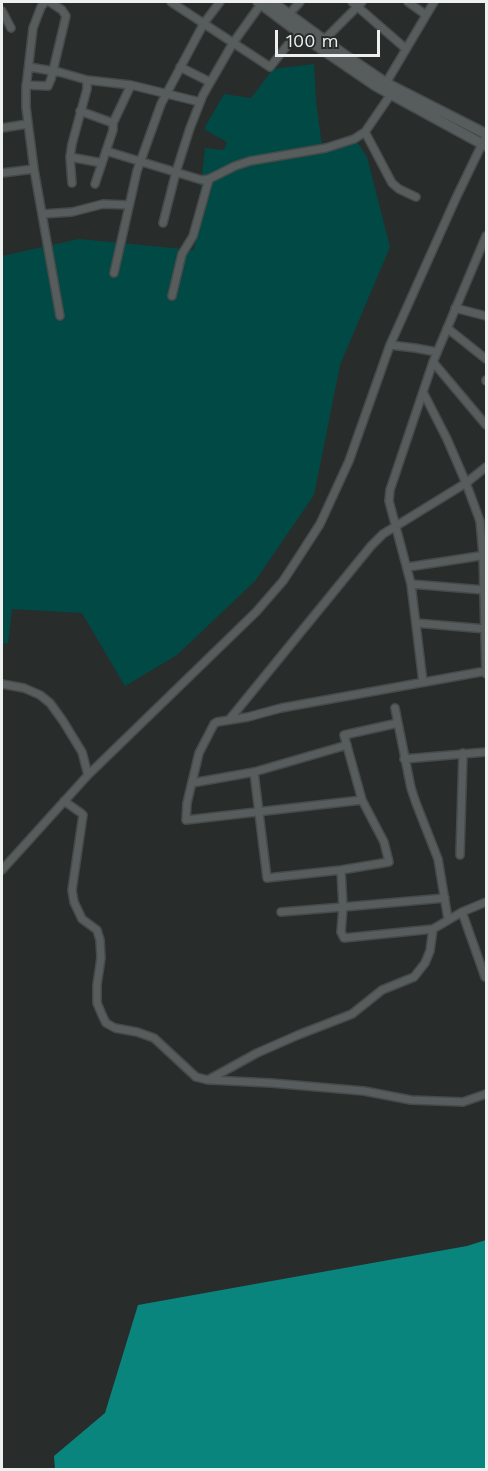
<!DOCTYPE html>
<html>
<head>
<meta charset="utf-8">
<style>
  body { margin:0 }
  #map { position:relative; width:488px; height:1471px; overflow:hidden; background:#282d2c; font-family:"Work Sans",sans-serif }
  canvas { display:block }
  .frame { position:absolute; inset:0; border:3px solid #edf0ef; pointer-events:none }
  .scale { position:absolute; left:275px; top:30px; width:105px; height:27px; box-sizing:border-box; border:3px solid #edf0ef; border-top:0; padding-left:8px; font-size:18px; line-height:21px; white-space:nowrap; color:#edf0ef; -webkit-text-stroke:4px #282d2c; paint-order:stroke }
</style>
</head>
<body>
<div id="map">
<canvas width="488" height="1471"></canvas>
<div class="frame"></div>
<div class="scale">100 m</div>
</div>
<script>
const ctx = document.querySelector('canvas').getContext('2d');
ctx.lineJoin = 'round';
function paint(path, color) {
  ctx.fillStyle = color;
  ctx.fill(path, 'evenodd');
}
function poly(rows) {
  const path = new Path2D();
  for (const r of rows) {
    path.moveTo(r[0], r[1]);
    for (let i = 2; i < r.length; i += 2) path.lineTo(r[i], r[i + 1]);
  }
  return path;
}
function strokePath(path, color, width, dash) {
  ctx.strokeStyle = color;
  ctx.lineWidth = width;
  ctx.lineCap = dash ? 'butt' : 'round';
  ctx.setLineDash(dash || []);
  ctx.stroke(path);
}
paint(poly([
  [314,64,316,101,322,146,353,136,367,157,390,247,340,365,314,495,255,581,177,655,125,686,82,613,12,609,8,643,2,644,2,256,79,239,194,250,205,148,224,150,227,142,204,129,224,94,251,98,273,69]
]), '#004945');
paint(poly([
  [486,1240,486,1469,55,1469,54,1456,105,1413,138,1305,467,1246]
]), '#0a857e');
const minor = poly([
  [45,2,41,7,33,28,26,88,26,107,34,169,60,316],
  [171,2,270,67,298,32],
  [352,2,405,48],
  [408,2,426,15],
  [2,11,11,28],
  [289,14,300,2],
  [325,39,362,2],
  [29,67,59,72,87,80,131,85,200,102],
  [180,67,210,82],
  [386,83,434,2],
  [26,85,48,86,51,79,66,16,62,10,50,2],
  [80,111,113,123],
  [2,128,27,124],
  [365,132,392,183,399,189,416,197],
  [106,151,195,178,202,180,209,179,235,166,250,161,326,148,354,139,365,132,391,94],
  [70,157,102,163],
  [2,173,34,169],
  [72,183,70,157,72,144,87,89,87,80],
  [95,184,113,130,113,123,131,85],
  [42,214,72,212,103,204,129,205],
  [163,223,176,172,190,128,203,95,233,43,261,4],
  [114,273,137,171,161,104,204,23,220,2],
  [172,296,182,254,193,236,209,179],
  [455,308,486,316],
  [447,328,486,359],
  [390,345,415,348,437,352],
  [433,362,486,425],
  [486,381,486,380],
  [423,392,447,439,466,483,480,521,483,555,486,674],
  [408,567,486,555],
  [411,584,484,590],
  [416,623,486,629],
  [423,682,411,584,389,501,390,490,433,362,486,236],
  [2,684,24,688,40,695,50,703,63,721,82,752,88,775],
  [395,708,411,788,416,803,438,859,448,919],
  [229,720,371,546,383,534,466,483,486,467],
  [404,759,486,752],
  [254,772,267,878,341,870,389,862,384,842,362,800,344,735,398,723],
  [192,783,254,772,347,745],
  [362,800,186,820,187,803,199,753,214,724,217,722,248,717,281,708,486,671],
  [64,801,81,813,83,815,72,890,74,902,82,919,97,930,100,940,101,958,97,985,97,1003,103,1017,106,1023,115,1028,137,1032,154,1038,196,1077,208,1080,257,1053,298,1035,352,1014,382,990,414,977,425,963,430,951,433,929],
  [460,855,463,753],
  [2,870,88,775,256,612,283,581,302,552,320,524,349,461,390,345,456,198,486,136],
  [341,870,343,907,341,932,344,938,433,929,462,912,486,902],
  [281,912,343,907,445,898],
  [462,912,485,977],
  [211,1080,271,1083,364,1091,411,1100,463,1102,486,1094]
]);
const secondary = poly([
  [258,2,313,43,376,86,486,146],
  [272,2,346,56,386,83,486,134]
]);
strokePath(minor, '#464a49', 10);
strokePath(secondary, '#464a49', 12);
strokePath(minor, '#575c5c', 7);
strokePath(secondary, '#575c5c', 9);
</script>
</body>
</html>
